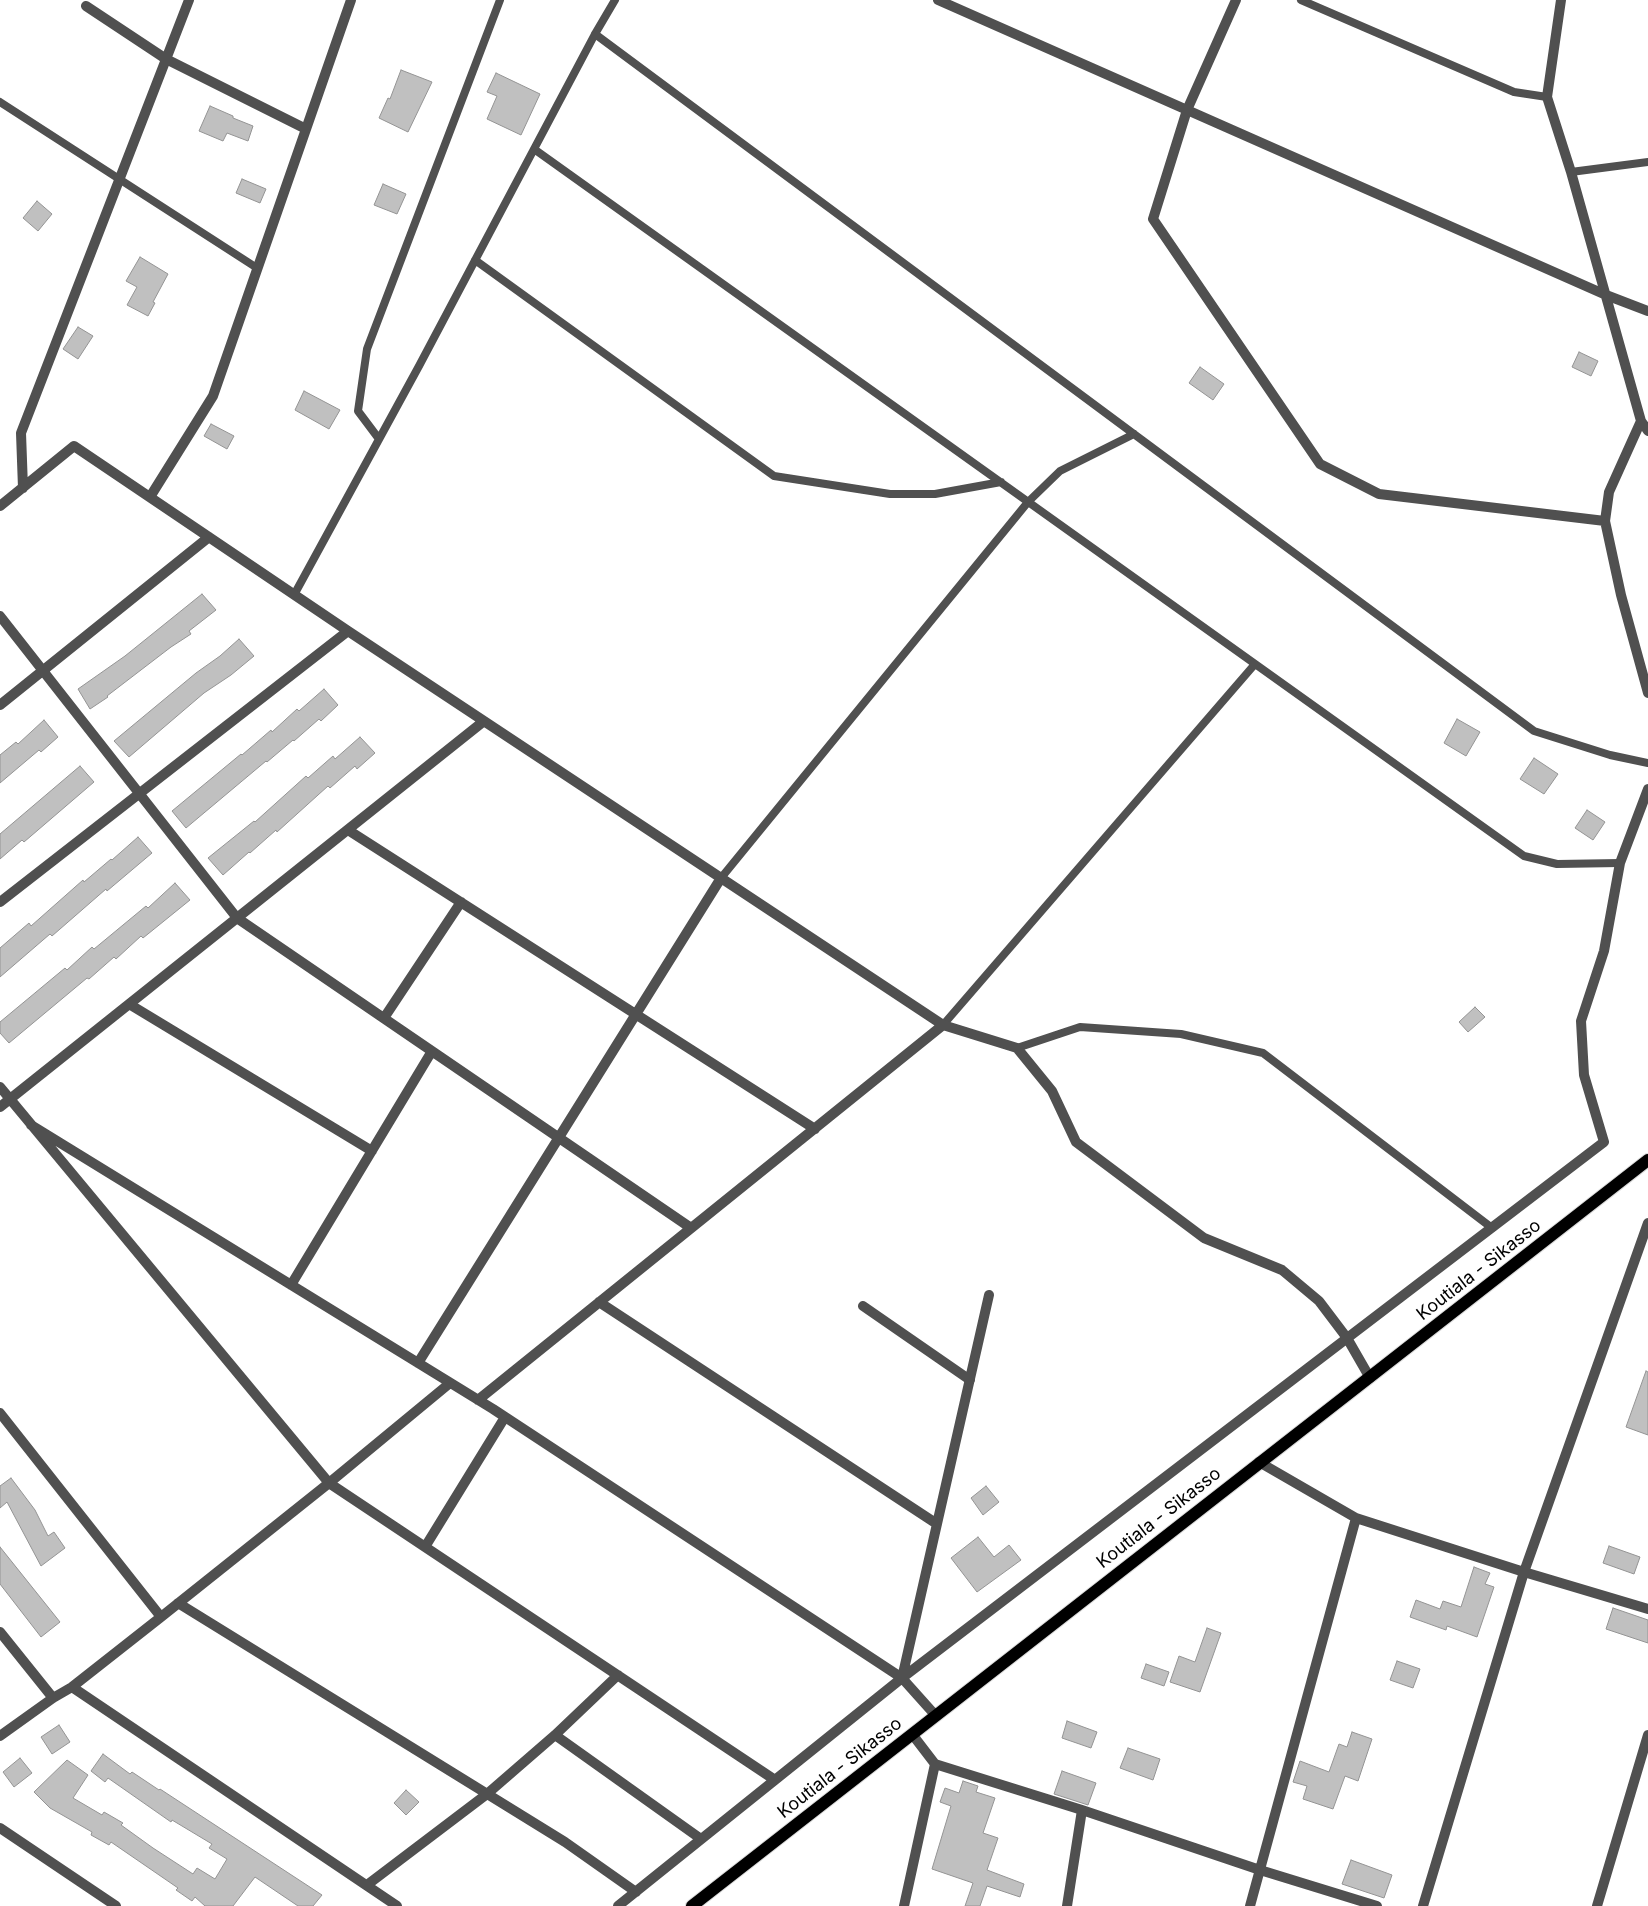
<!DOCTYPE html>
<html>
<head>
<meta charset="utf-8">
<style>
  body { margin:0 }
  canvas { display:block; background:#fff }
</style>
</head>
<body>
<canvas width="1648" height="1906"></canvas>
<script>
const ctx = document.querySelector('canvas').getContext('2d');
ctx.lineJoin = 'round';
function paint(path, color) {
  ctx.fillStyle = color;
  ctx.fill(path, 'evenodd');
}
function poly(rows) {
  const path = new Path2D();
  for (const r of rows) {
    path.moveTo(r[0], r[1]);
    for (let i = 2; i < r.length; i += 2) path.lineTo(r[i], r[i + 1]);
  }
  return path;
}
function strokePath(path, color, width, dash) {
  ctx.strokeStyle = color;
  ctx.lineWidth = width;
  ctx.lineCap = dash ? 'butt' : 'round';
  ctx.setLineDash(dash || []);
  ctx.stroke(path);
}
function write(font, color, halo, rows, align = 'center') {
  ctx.font = font + ' Inter,sans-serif';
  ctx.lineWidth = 4;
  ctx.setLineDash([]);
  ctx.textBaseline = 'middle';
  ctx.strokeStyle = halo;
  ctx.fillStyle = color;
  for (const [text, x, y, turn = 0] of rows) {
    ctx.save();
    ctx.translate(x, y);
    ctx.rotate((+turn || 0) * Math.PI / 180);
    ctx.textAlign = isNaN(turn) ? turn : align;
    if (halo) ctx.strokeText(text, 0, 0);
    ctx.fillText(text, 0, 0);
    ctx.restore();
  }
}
const building = poly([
  [401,70,432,82,408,132,379,118,388,98,390,99,401,70],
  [496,73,540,94,521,135,487,119,497,96,487,92,496,73],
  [210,106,233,116,233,118,253,126,248,141,227,133,223,141,199,131,210,106],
  [242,179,266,189,260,203,236,193,242,179],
  [383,184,406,194,397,214,374,205,383,184],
  [37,201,52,214,38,231,23,218,37,201],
  [140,257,168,274,153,302,155,303,148,316,127,305,137,287,126,281,140,257],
  [78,327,93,336,78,359,63,349,78,327],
  [1579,352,1598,361,1591,376,1572,367,1579,352],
  [1200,367,1224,384,1213,400,1189,383,1200,367],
  [304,391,340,410,329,429,295,410,304,391],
  [211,424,234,436,227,449,204,436,211,424],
  [202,594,216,610,189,631,191,634,171,647,107,696,108,697,90,709,78,689,125,656,202,594],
  [239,639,254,656,231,675,204,693,129,757,114,741,196,673,220,656,239,639],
  [324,689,338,705,321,721,319,719,294,741,293,740,267,762,266,761,186,828,172,811,241,754,242,755,271,730,272,732,297,709,299,711,324,689],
  [1457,719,1480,732,1466,756,1444,743,1457,719],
  [44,720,58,737,41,752,39,750,0,783,0,755,16,742,18,744,44,720],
  [360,737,375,753,357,769,355,766,330,788,328,786,277,832,276,830,250,853,249,852,223,875,208,858,254,821,255,822,306,776,308,778,333,756,335,759,360,737],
  [1534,758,1558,774,1544,794,1520,779,1534,758],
  [80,766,94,782,24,842,22,840,0,859,0,834,80,766],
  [1587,810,1605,822,1593,840,1575,828,1587,810],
  [138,837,152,853,107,891,106,889,52,936,50,934,0,977,0,948,29,923,31,926,83,880,84,882,111,859,112,860,138,837],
  [175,883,190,900,143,938,141,936,116,959,114,957,89,979,87,978,9,1043,0,1033,0,1022,65,968,67,970,92,947,94,949,146,906,148,908,175,883],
  [1475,1007,1485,1017,1468,1032,1459,1022,1475,1007],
  [1646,1371,1648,1372,1648,1435,1626,1427,1646,1371],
  [11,1478,35,1510,48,1536,54,1532,65,1548,41,1566,7,1502,0,1508,0,1486,11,1478],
  [986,1486,999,1502,983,1515,971,1498,986,1486],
  [978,1537,994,1557,1009,1545,1021,1560,977,1592,951,1558,978,1537],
  [1609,1546,1640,1557,1634,1574,1603,1563,1609,1546],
  [0,1547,60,1622,41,1637,0,1584,0,1547],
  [1474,1567,1490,1573,1485,1584,1494,1587,1477,1637,1447,1626,1446,1630,1410,1617,1416,1600,1440,1609,1443,1601,1461,1607,1474,1567],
  [1613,1608,1648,1620,1648,1643,1606,1629,1613,1608],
  [1207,1628,1221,1633,1200,1692,1170,1682,1179,1656,1195,1662,1207,1628],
  [1397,1661,1420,1669,1413,1688,1390,1680,1397,1661],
  [1146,1664,1169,1672,1164,1686,1141,1678,1146,1664],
  [1067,1721,1097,1732,1091,1748,1062,1738,1067,1721],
  [59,1725,70,1742,52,1754,41,1737,59,1725],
  [1352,1732,1372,1739,1358,1781,1345,1776,1333,1809,1303,1799,1307,1786,1293,1782,1300,1761,1329,1772,1339,1744,1347,1747,1352,1732],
  [1128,1748,1160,1759,1153,1780,1120,1768,1128,1748],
  [103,1754,130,1774,132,1772,159,1790,160,1789,322,1895,313,1906,298,1906,255,1877,233,1906,205,1906,195,1897,192,1901,176,1890,178,1888,111,1842,109,1845,91,1835,92,1832,50,1808,34,1792,67,1760,88,1775,73,1798,102,1815,104,1812,123,1823,121,1825,153,1848,193,1874,197,1868,215,1879,227,1859,209,1848,212,1844,172,1820,171,1822,108,1778,105,1782,91,1771,103,1754],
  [20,1758,32,1773,14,1787,3,1772,20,1758],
  [1062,1771,1096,1783,1088,1805,1054,1794,1062,1771],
  [963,1781,978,1786,976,1792,995,1798,983,1833,998,1838,987,1870,1024,1884,1020,1897,987,1886,980,1906,965,1906,973,1883,932,1869,951,1806,940,1802,945,1788,959,1793,963,1781],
  [406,1790,419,1802,406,1815,394,1803,406,1790],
  [1351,1860,1392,1875,1384,1898,1342,1884,1351,1860]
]);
paint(building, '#c0c0c0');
strokePath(building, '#949494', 1);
const primary = poly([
  [692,1906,1648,1160]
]);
strokePath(primary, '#dbdbdb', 14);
strokePath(poly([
  [1301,0,1514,92,1547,97],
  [595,34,1534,731,1610,755,1648,763],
  [0,102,257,268],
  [534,149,1524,856,1557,864,1620,863],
  [1571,172,1648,162],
  [475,260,774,476,890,494,935,494,1001,482],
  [379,439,358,411,367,349,500,0],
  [294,595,419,366,595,34,615,0],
  [721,878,1028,502,1060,471,1134,434],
  [943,1025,1255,664],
  [1017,1048,1080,1027,1181,1034,1263,1053,1492,1228]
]), '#505050', 8);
strokePath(poly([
  [938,0,1606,295,1648,311],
  [1236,0,1187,110,1153,219,1320,464,1379,494,1605,521],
  [1561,0,1547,97,1571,172,1641,421,1648,431],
  [86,6,166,59,306,129],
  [1641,421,1609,492,1605,521,1621,595,1648,693],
  [23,488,21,433,189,0],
  [150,497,213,396,351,0],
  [0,506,74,446,348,631,943,1025,1017,1048,1052,1091,1076,1142,1204,1238,1282,1270,1319,1301,1347,1338,1370,1378],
  [0,616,237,918,691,1228],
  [0,705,209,537],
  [348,830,815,1129],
  [0,902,348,631],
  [129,1004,372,1151],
  [384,1018,461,902],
  [0,1087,329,1483,775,1780],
  [0,1107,484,721],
  [31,1125,493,1409,902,1678,936,1716],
  [291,1285,432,1051],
  [599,1302,937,1524],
  [863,1306,970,1380],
  [418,1363,721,878],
  [478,1400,943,1025],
  [0,1413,161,1617],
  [1259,1462,1356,1518,1524,1572,1648,1609],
  [425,1547,505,1417],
  [178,1603,565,1842,636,1892],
  [0,1632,53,1698],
  [902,1678,989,1295],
  [72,1687,397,1906],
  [555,1735,701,1839],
  [0,1736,53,1698,72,1687,161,1617,329,1483,450,1383],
  [935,1764,1082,1810,1260,1870,1377,1906],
  [0,1828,116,1906],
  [367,1885,487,1794,555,1735,618,1675],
  [618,1906,902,1678,1604,1142,1584,1075,1581,1021,1604,951,1620,863,1648,789],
  [904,1906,935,1764,912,1734],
  [1067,1906,1082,1810],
  [1250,1906,1356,1518],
  [1423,1906,1524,1572,1648,1223],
  [1597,1906,1648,1735]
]), '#505050', 10);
strokePath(primary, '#000', 12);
write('18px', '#000', '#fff', [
  ["Koutiala - Sikasso",1479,1270,-38],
  ["Koutiala - Sikasso",1159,1518,-38],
  ["Koutiala - Sikasso",840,1768,-38]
]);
</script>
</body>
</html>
